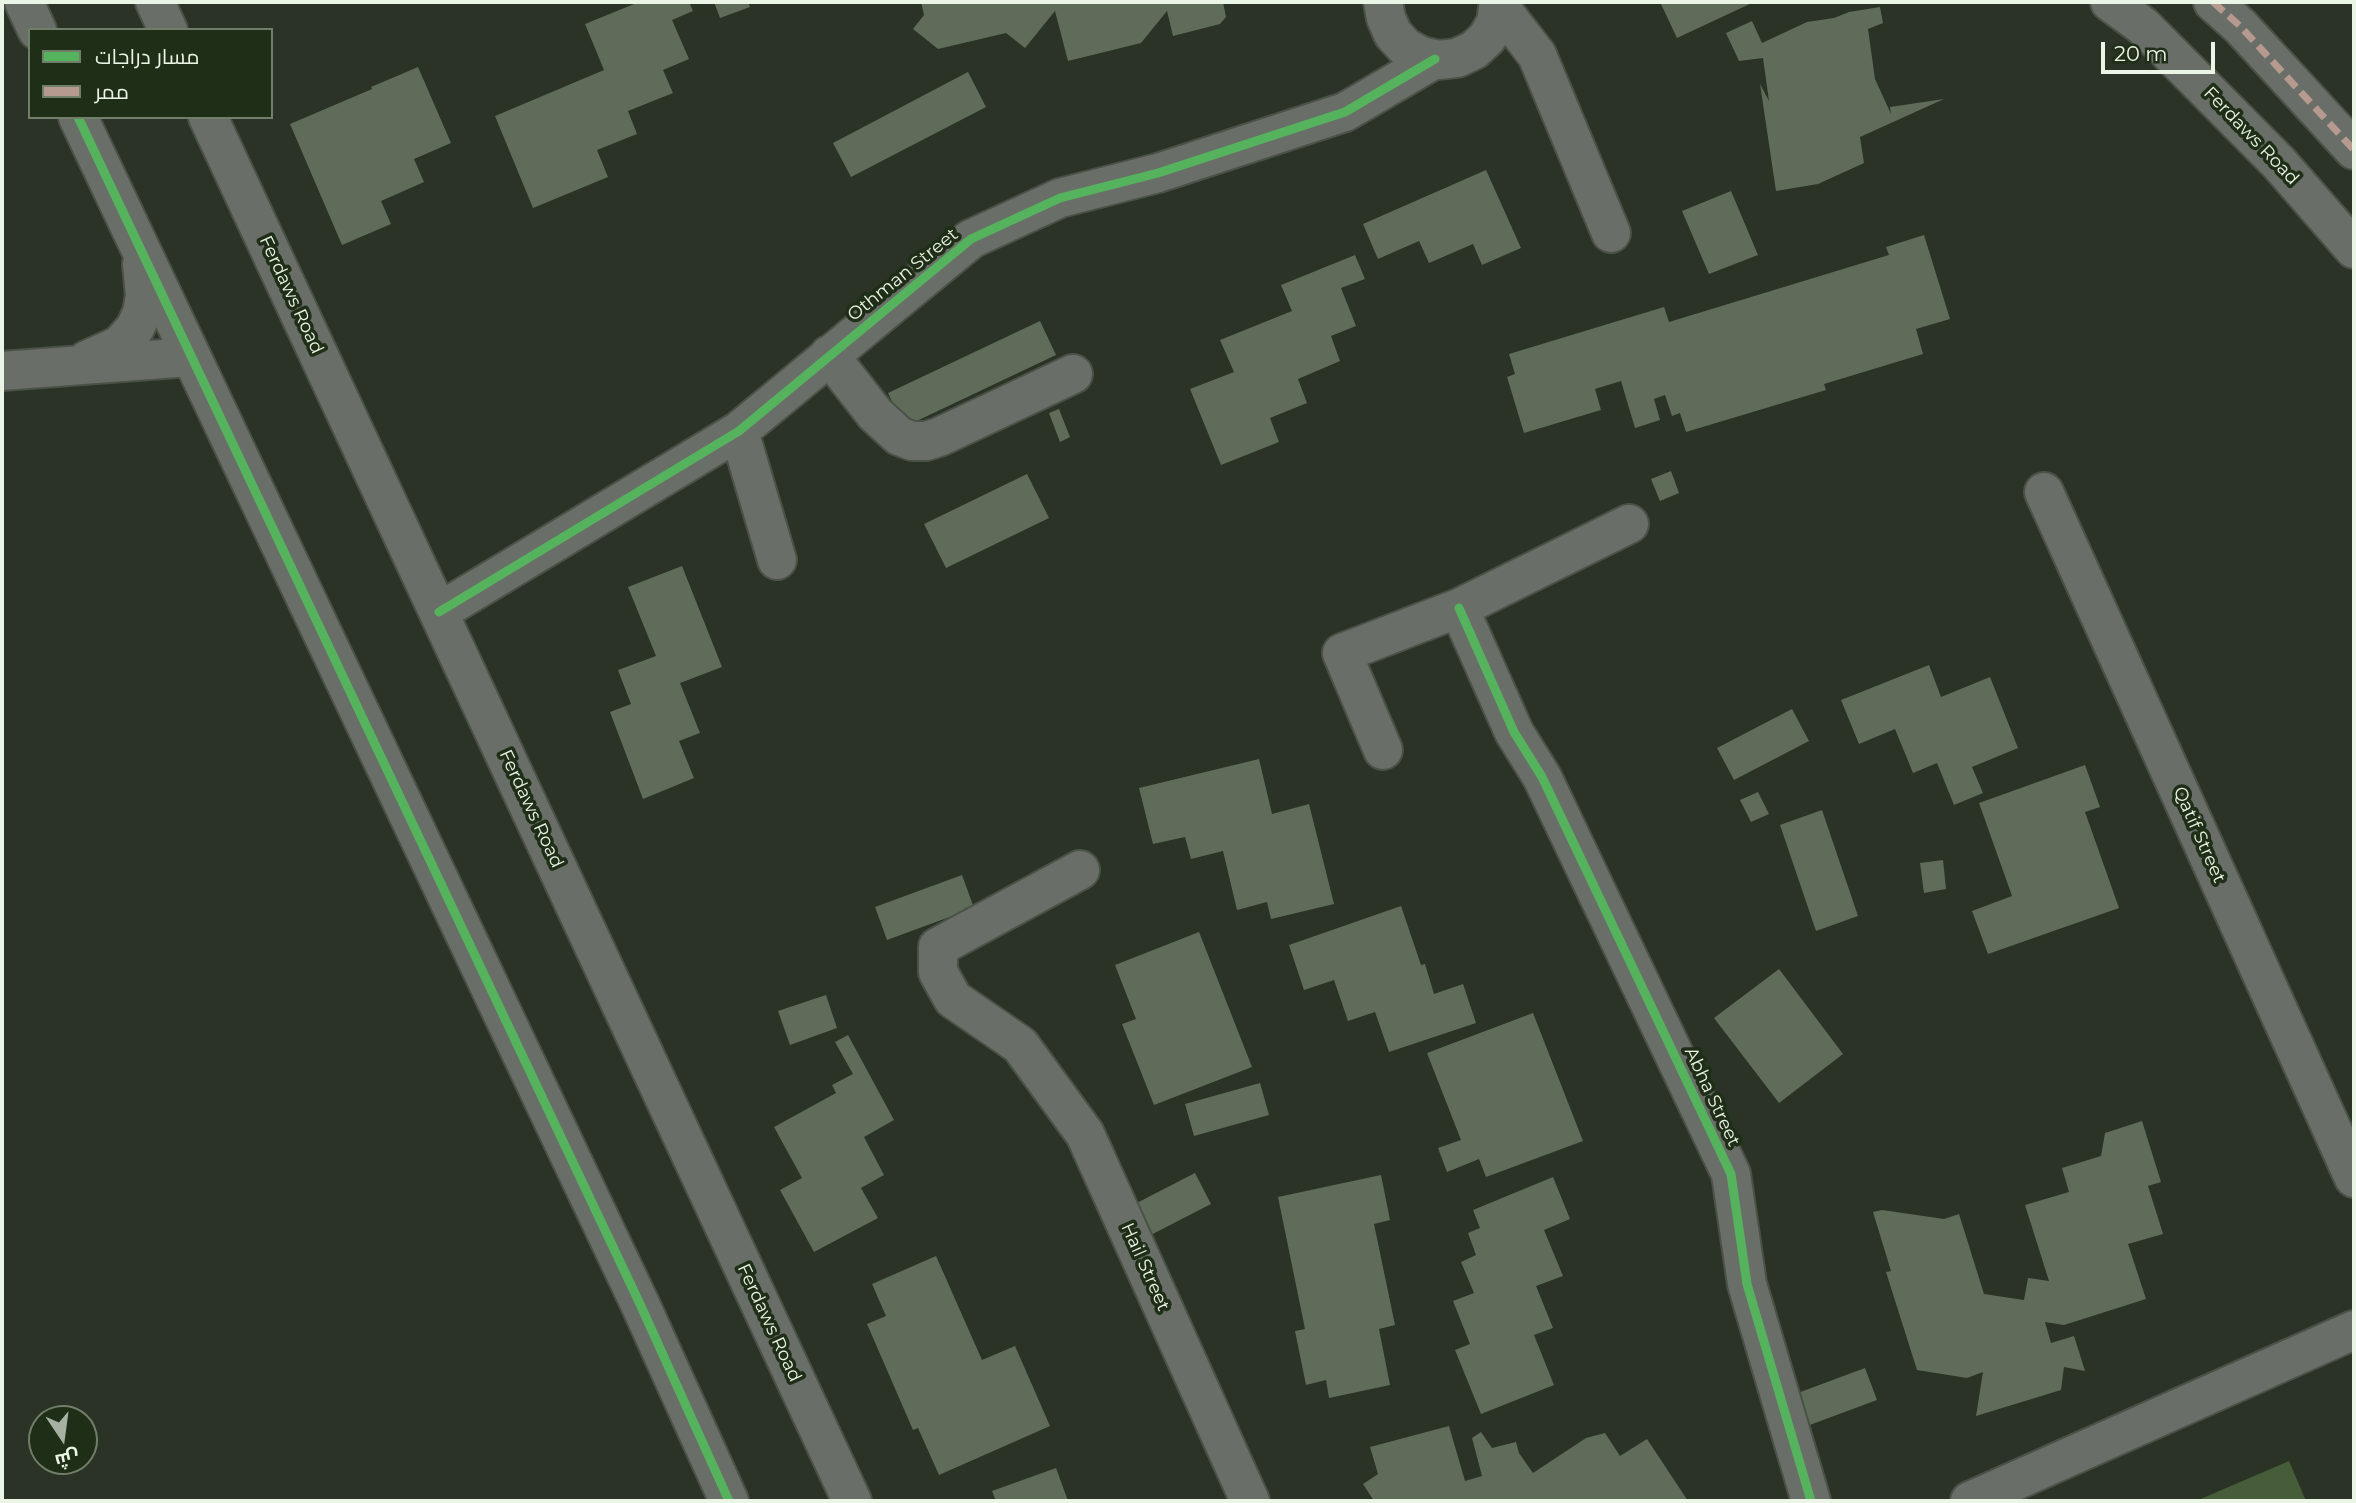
<!DOCTYPE html>
<html>
<head>
<meta charset="utf-8">
<style>
  body { margin:0 }
  #map { position:relative; width:2356px; height:1503px; overflow:hidden; background:#2a3326; font-family:Montserrat,Cairo,sans-serif }
  canvas { display:block }
  .frame { position:absolute; inset:0; border:4px solid #ebf5e6; pointer-events:none }
  .legend { position:absolute; left:28px; top:28px; width:245px; height:91px; box-sizing:border-box; background:#1f2e17; border:2px solid #717e6a; margin:0; padding:9px 12px; list-style:none; font-size:21px; color:#ebf5e6 }
  .legend li { display:flex; align-items:center; gap:14px; height:35px }
  .legend b { width:35px; border:2px solid #717e6a }
  .north { position:absolute; left:28px; top:1405px; width:70px; height:70px; box-sizing:border-box; background:#1f2e17; border:2px solid #717e6a; border-radius:50%; rotate:167deg; font-size:19px; font-weight:700; line-height:28px; text-align:center; color:#ebf5e6 }
  .north::after { content:''; display:block; margin:auto; width:24px; height:32px; background:#a7b1a3; clip-path:polygon(50% 0,100% 100%,50% 72%,0 100%) }
  .scale { position:absolute; left:2101px; top:42px; width:114px; height:32px; box-sizing:border-box; border:4px solid #ebf5e6; border-top:0; padding-left:9px; font-size:21px; line-height:24px; white-space:nowrap; color:#ebf5e6; -webkit-text-stroke:5px #1f2e17; paint-order:stroke }
</style>
</head>
<body>
<div id="map">
<canvas width="2356" height="1503"></canvas>
<div class="frame"></div>
<ul class="legend">
<li><b style="height:9px;background:#56b35d"></b>مسار دراجات</li>
<li><b style="height:9px;background:#b69a8f"></b>ممر</li>
</ul>
<div class="north">ش</div>
<div class="scale">20 m</div>
</div>
<script>
const ctx = document.querySelector('canvas').getContext('2d');
ctx.lineJoin = 'round';
function paint(path, color) {
  ctx.fillStyle = color;
  ctx.fill(path, 'evenodd');
}
function poly(rows) {
  const path = new Path2D();
  for (const r of rows) {
    path.moveTo(r[0], r[1]);
    for (let i = 2; i < r.length; i += 2) path.lineTo(r[i], r[i + 1]);
  }
  return path;
}
function strokePath(path, color, width, dash) {
  ctx.strokeStyle = color;
  ctx.lineWidth = width;
  ctx.lineCap = dash ? 'butt' : 'round';
  ctx.setLineDash(dash || []);
  ctx.stroke(path);
}
function write(font, color, halo, rows, align = 'center') {
  ctx.font = font + ' Montserrat,sans-serif';
  ctx.lineWidth = 7;
  ctx.setLineDash([]);
  ctx.textBaseline = 'middle';
  ctx.strokeStyle = halo;
  ctx.fillStyle = color;
  for (const [text, x, y, turn = 0] of rows) {
    ctx.save();
    ctx.translate(x, y);
    ctx.rotate((+turn || 0) * Math.PI / 180);
    ctx.textAlign = isNaN(turn) ? turn : align;
    if (halo) ctx.strokeText(text, 0, 0);
    ctx.fillText(text, 0, 0);
    ctx.restore();
  }
}
paint(poly([
  [2289,1461,2306,1501,2196,1501]
]), '#475d39');
paint(poly([
  [639,2,689,2,693,11,672,20,689,59,663,70,673,93,628,111,637,134,597,150,608,177,533,208,495,116,604,70,585,24],
  [714,2,748,2,750,7,720,18],
  [921,2,1223,2,1226,17,1220,24,1173,36,1167,11,1141,43,1068,61,1055,11,1025,48,1006,33,938,49,913,29,924,15],
  [1660,2,1754,2,1677,38],
  [1880,7,1883,23,1868,29,1875,79,1891,114,1890,107,1944,99,1860,137,1864,163,1818,184,1776,191,1760,84,1769,101,1763,58,1739,61,1726,33,1752,21,1762,43,1807,22,1834,18,1849,12],
  [418,67,451,143,414,159,424,182,381,201,391,224,342,245,290,124,372,89,371,87],
  [968,72,986,107,851,177,833,143],
  [1486,170,1521,248,1482,265,1473,244,1429,263,1419,241,1378,259,1363,224],
  [1731,191,1758,255,1709,274,1682,211],
  [1924,235,1950,319,1916,329,1923,354,1824,384,1826,390,1686,432,1680,413,1672,416,1665,395,1654,399,1660,420,1635,428,1621,381,1595,389,1601,410,1524,433,1507,377,1515,374,1509,354,1664,307,1669,322,1889,255,1886,247],
  [1355,255,1365,279,1341,288,1356,326,1331,336,1340,361,1298,379,1307,403,1270,418,1279,442,1221,465,1190,389,1234,372,1220,340,1292,311,1281,285],
  [1040,321,1056,355,904,427,888,393],
  [1059,409,1070,437,1060,442,1049,413],
  [1671,471,1679,493,1660,501,1651,479],
  [1027,474,1049,518,946,568,924,524],
  [682,566,722,667,680,683,700,733,679,741,694,778,643,799,610,712,631,704,618,670,656,656,628,587],
  [1929,665,1941,697,1990,677,2018,748,1972,767,1983,793,1954,805,1937,763,1913,773,1895,729,1859,744,1841,700],
  [1792,709,1809,741,1734,780,1717,748],
  [1259,759,1272,814,1309,804,1334,904,1271,919,1267,902,1237,910,1223,851,1191,859,1185,837,1153,844,1139,788],
  [2085,765,2100,807,2085,812,2119,908,1988,954,1972,911,2012,896,1979,803],
  [1758,792,1769,814,1751,822,1740,800],
  [1822,810,1858,916,1816,931,1780,825],
  [1943,860,1946,889,1924,893,1920,863],
  [962,875,974,908,887,940,875,907],
  [1401,906,1421,965,1425,964,1434,994,1463,984,1476,1023,1389,1052,1375,1012,1348,1021,1334,980,1304,990,1289,945],
  [1199,932,1252,1067,1154,1105,1122,1024,1136,1019,1115,965],
  [1779,969,1843,1054,1779,1103,1714,1018],
  [826,995,837,1028,790,1045,778,1011],
  [1533,1013,1583,1141,1486,1177,1479,1159,1447,1172,1438,1148,1461,1140,1427,1053],
  [848,1035,894,1120,864,1137,884,1175,861,1188,878,1218,814,1252,780,1190,802,1178,774,1127,836,1093,832,1085,853,1074,835,1042],
  [1260,1083,1269,1115,1194,1136,1185,1104],
  [2142,1121,2161,1182,2148,1186,2163,1234,2128,1244,2146,1299,2064,1325,2045,1322,2051,1343,2074,1336,2085,1371,2064,1367,2061,1390,1976,1416,1983,1372,1967,1378,1917,1370,1886,1272,1891,1271,1873,1212,1882,1210,1944,1219,1959,1214,1984,1294,2024,1300,2028,1278,2049,1281,2025,1205,2069,1192,2062,1168,2101,1156,2105,1133],
  [1195,1173,1211,1204,1143,1239,1127,1208],
  [1381,1175,1390,1220,1374,1224,1395,1325,1379,1329,1390,1385,1329,1398,1326,1380,1306,1385,1295,1331,1305,1329,1278,1197],
  [1553,1177,1570,1219,1544,1230,1563,1276,1536,1286,1553,1328,1534,1335,1554,1385,1481,1414,1455,1350,1470,1344,1453,1301,1474,1293,1461,1262,1476,1255,1468,1233,1480,1228,1473,1210],
  [936,1256,982,1360,1015,1346,1050,1426,939,1475,918,1428,913,1430,867,1324,886,1316,872,1284],
  [1865,1368,1877,1400,1807,1426,1795,1394],
  [1449,1426,1465,1481,1482,1476,1472,1438,1481,1432,1492,1448,1516,1442,1519,1453,1533,1473,1586,1438,1605,1433,1620,1456,1647,1439,1688,1501,1374,1501,1363,1484,1378,1474,1370,1447],
  [1056,1468,1068,1501,996,1501,992,1491]
]), '#606c5a');
const minor = poly([
  [24,2,37,30],
  [155,2,168,30],
  [1383,2,1386,18,1393,34,1405,47,1421,56,1439,60,1457,58,1474,50,1487,38,1496,22,1499,2],
  [2110,2,2143,26,2279,163,2354,249],
  [2213,2,2240,26,2354,150],
  [1499,6,1537,55,1611,233],
  [78,117,640,1304,729,1501],
  [208,117,852,1501],
  [829,355,875,414,899,436,912,441,926,441,939,437,1073,374],
  [87,360,120,345,135,328,142,313,145,296,142,264],
  [2,371,190,357],
  [739,431,777,560],
  [2044,492,2354,1178],
  [1459,608,1514,732,1542,777,1731,1174,1747,1284,1811,1501],
  [439,612,739,431,971,239,1060,198,1158,173,1345,112,1435,59],
  [1383,750,1342,653,1459,608,1629,524],
  [1080,870,938,947,938,972,953,999,1020,1045,1085,1134,1250,1501],
  [1970,1501,2354,1330]
]);
strokePath(minor, '#4a5146', 42);
strokePath(minor, '#6a6e68', 38);
strokePath(poly([
  [2213,2,2240,26,2354,150]
]), '#b69a8f', 7, [14, 7]);
strokePath(poly([
  [78,117,640,1304,729,1501],
  [1459,608,1514,732,1542,777,1731,1174,1747,1284,1811,1501],
  [439,612,739,431,971,239,1060,198,1158,173,1345,112,1435,59]
]), '#56b35d', 9);
write('18px', '#ebf5e6', '#1f2e17', [
  ["Ferdaws Road",2251,136,46],
  ["Othman Street",903,275,-39],
  ["Ferdaws Road",291,295,65],
  ["Ferdaws Road",531,809,65],
  ["Qatif Street",2199,835,66],
  ["Abha Street",1712,1097,65],
  ["Hail Street",1145,1267,66],
  ["Ferdaws Road",769,1323,65]
]);
</script>
</body>
</html>
